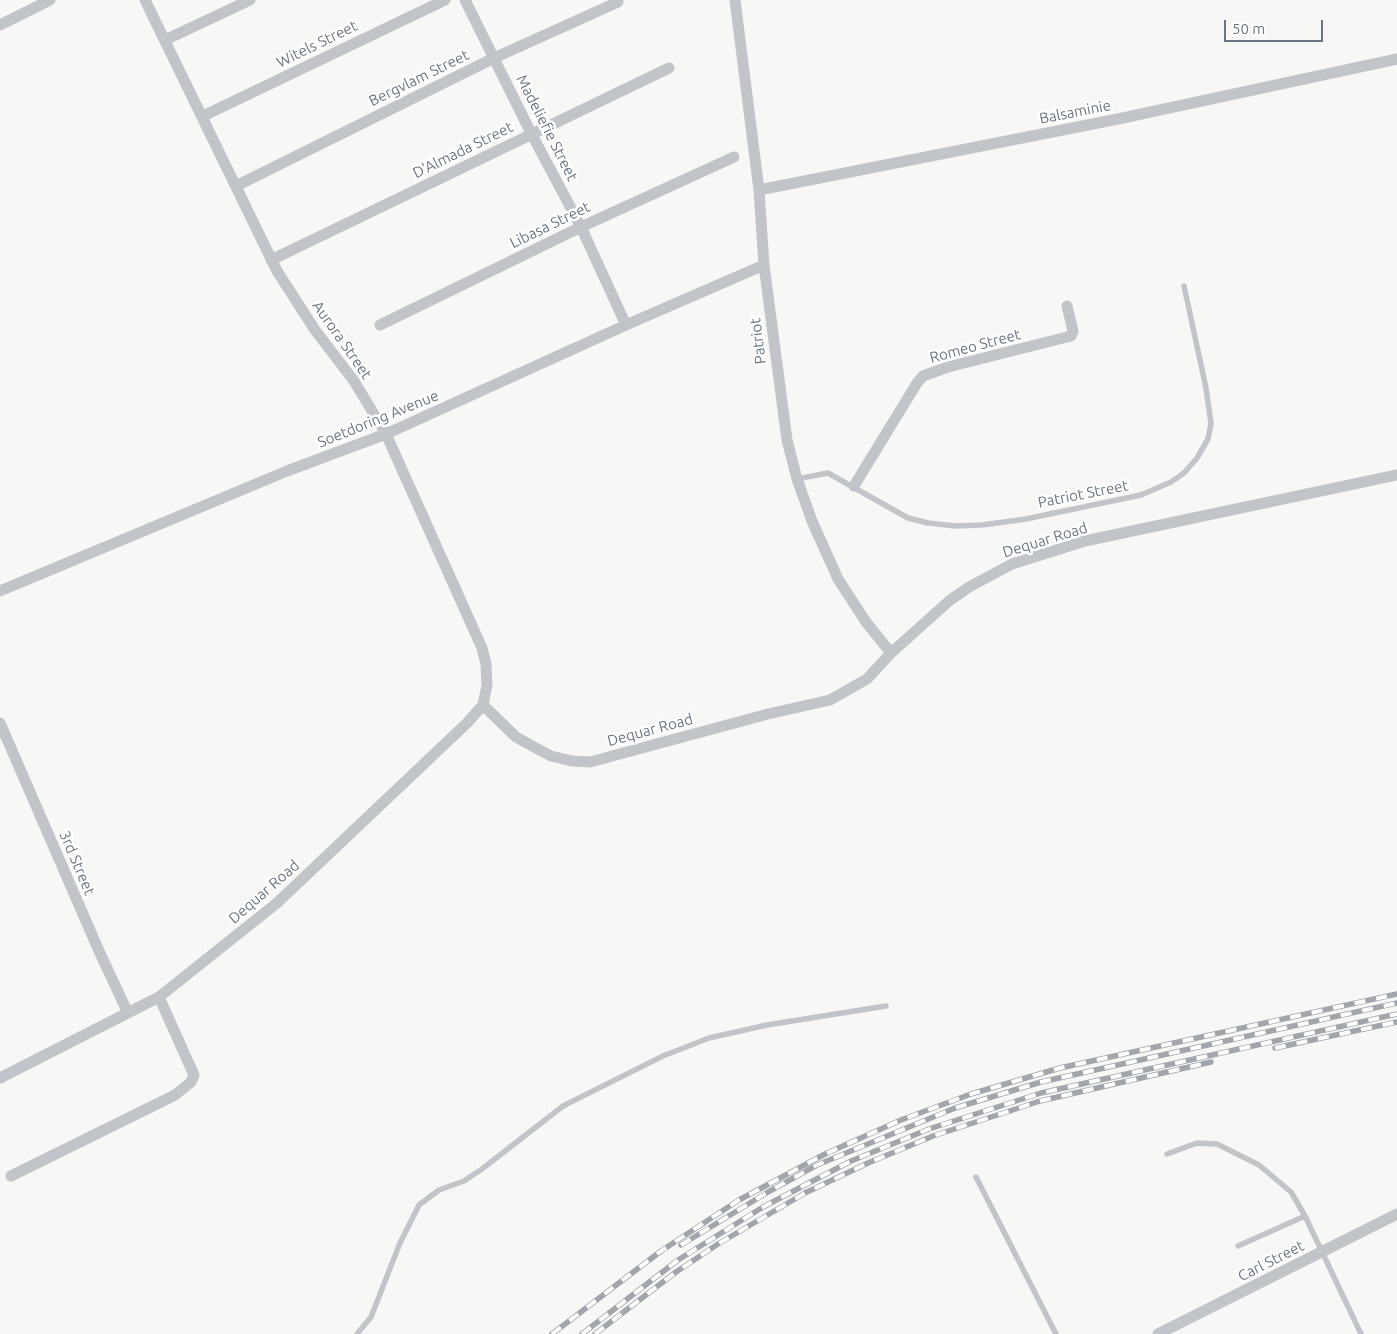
<!DOCTYPE html>
<html>
<head>
<meta charset="utf-8">
<style>
  body { margin:0 }
  #map { position:relative; width:1397px; height:1334px; overflow:hidden; background:#f7f7f5; font-family:Ubuntu,sans-serif }
  canvas { display:block }
  .scale { position:absolute; left:1224px; top:20px; width:99px; height:22px; box-sizing:border-box; border:2px solid #6a7683; border-top:0; padding-left:6px; font-size:15px; line-height:18px; white-space:nowrap; color:#6a7683; -webkit-text-stroke:4px #fff; paint-order:stroke }
</style>
</head>
<body>
<div id="map">
<canvas width="1397" height="1334"></canvas>
<div class="scale">50 m</div>
</div>
<script>
const ctx = document.querySelector('canvas').getContext('2d');
ctx.lineJoin = 'round';
function poly(rows) {
  const path = new Path2D();
  for (const r of rows) {
    path.moveTo(r[0], r[1]);
    for (let i = 2; i < r.length; i += 2) path.lineTo(r[i], r[i + 1]);
  }
  return path;
}
function strokePath(path, color, width, dash) {
  ctx.strokeStyle = color;
  ctx.lineWidth = width;
  ctx.lineCap = dash ? 'butt' : 'round';
  ctx.setLineDash(dash || []);
  ctx.stroke(path);
}
function write(font, color, halo, rows, align = 'center') {
  ctx.font = font + ' Ubuntu,sans-serif';
  ctx.lineWidth = 5;
  ctx.setLineDash([]);
  ctx.textBaseline = 'middle';
  ctx.strokeStyle = halo;
  ctx.fillStyle = color;
  for (const [text, x, y, turn = 0] of rows) {
    ctx.save();
    ctx.translate(x, y);
    ctx.rotate((+turn || 0) * Math.PI / 180);
    ctx.textAlign = isNaN(turn) ? turn : align;
    if (halo) ctx.strokeText(text, 0, 0);
    ctx.fillText(text, 0, 0);
    ctx.restore();
  }
}
strokePath(poly([
  [797,479,828,473,908,518,928,523,956,526,982,525,1026,519,1141,495,1171,482,1184,473,1197,458,1208,439,1211,423,1206,388,1184,286],
  [1167,1154,1197,1143,1217,1144,1259,1165,1291,1192,1305,1216,1361,1334],
  [976,1177,1056,1334],
  [1238,1246,1305,1216],
  [357,1334,371,1317,400,1243,419,1205,439,1190,464,1181,482,1169,563,1106,663,1056,709,1038,767,1025,886,1006]
]), '#c1c4c8', 5.5);
strokePath(poly([
  [465,0,531,133,581,227,626,325],
  [735,0,759,190,764,265,787,440,797,479,812,521,838,579,866,622,891,653],
  [0,25,50,0],
  [165,40,250,0],
  [203,116,445,0],
  [236,186,494,58,618,2],
  [759,190,1118,119,1397,59],
  [271,260,669,68],
  [380,325,581,227,734,157],
  [854,486,917,383,923,376,948,367,1071,336,1073,331,1067,306],
  [0,591,287,471,386,434,626,325,764,265],
  [483,705,516,737,534,747,551,756,572,761,590,762,768,714,830,700,867,679,891,653,949,601,969,587,1012,564,1085,541,1397,475],
  [0,723,99,951,128,1013],
  [0,1078,159,997,277,903,467,723,483,705,487,685,486,664,482,648,386,434,354,381,315,330,277,271,145,0],
  [11,1176,175,1095,191,1082,194,1075,159,997],
  [1158,1334,1397,1214]
]), '#c1c4c8', 11);
const rail = poly([
  [1275,1048,1397,1022],
  [681,1245,768,1192,817,1165,955,1108,1041,1082,1397,1003],
  [552,1334,661,1251,739,1200,825,1154,901,1120,971,1094,1060,1068,1397,994],
  [582,1334,678,1260,763,1207,851,1161,929,1129,1041,1093,1397,1014],
  [595,1334,676,1272,718,1244,805,1193,868,1163,933,1136,1040,1101,1211,1062]
]);
strokePath(rail, '#a1a6ac', 5.5);
strokePath(rail, '#fff', 4, [11]);
write('15px', '#6a7683', '#fff', [
  ["Witels Street",317,44,-26],
  ["Bergvlam Street",419,78,-26],
  ["Balsaminie",1075,112,-11],
  ["Madeliefie Street",547,128,63],
  ["D'Almada Street",463,150,-26],
  ["Libasa Street",550,225,-26],
  ["Aurora Street",342,340,55],
  ["Patriot",758,341,-97],
  ["Romeo Street",975,346,-15],
  ["Soetdoring Avenue",378,419,-22],
  ["Patriot Street",1083,494,-11],
  ["Dequar Road",1045,540,-17],
  ["Dequar Road",650,730,-15],
  ["3rd Street",77,863,67],
  ["Dequar Road",264,892,-41],
  ["Carl Street",1271,1261,-27]
]);
</script>
</body>
</html>
